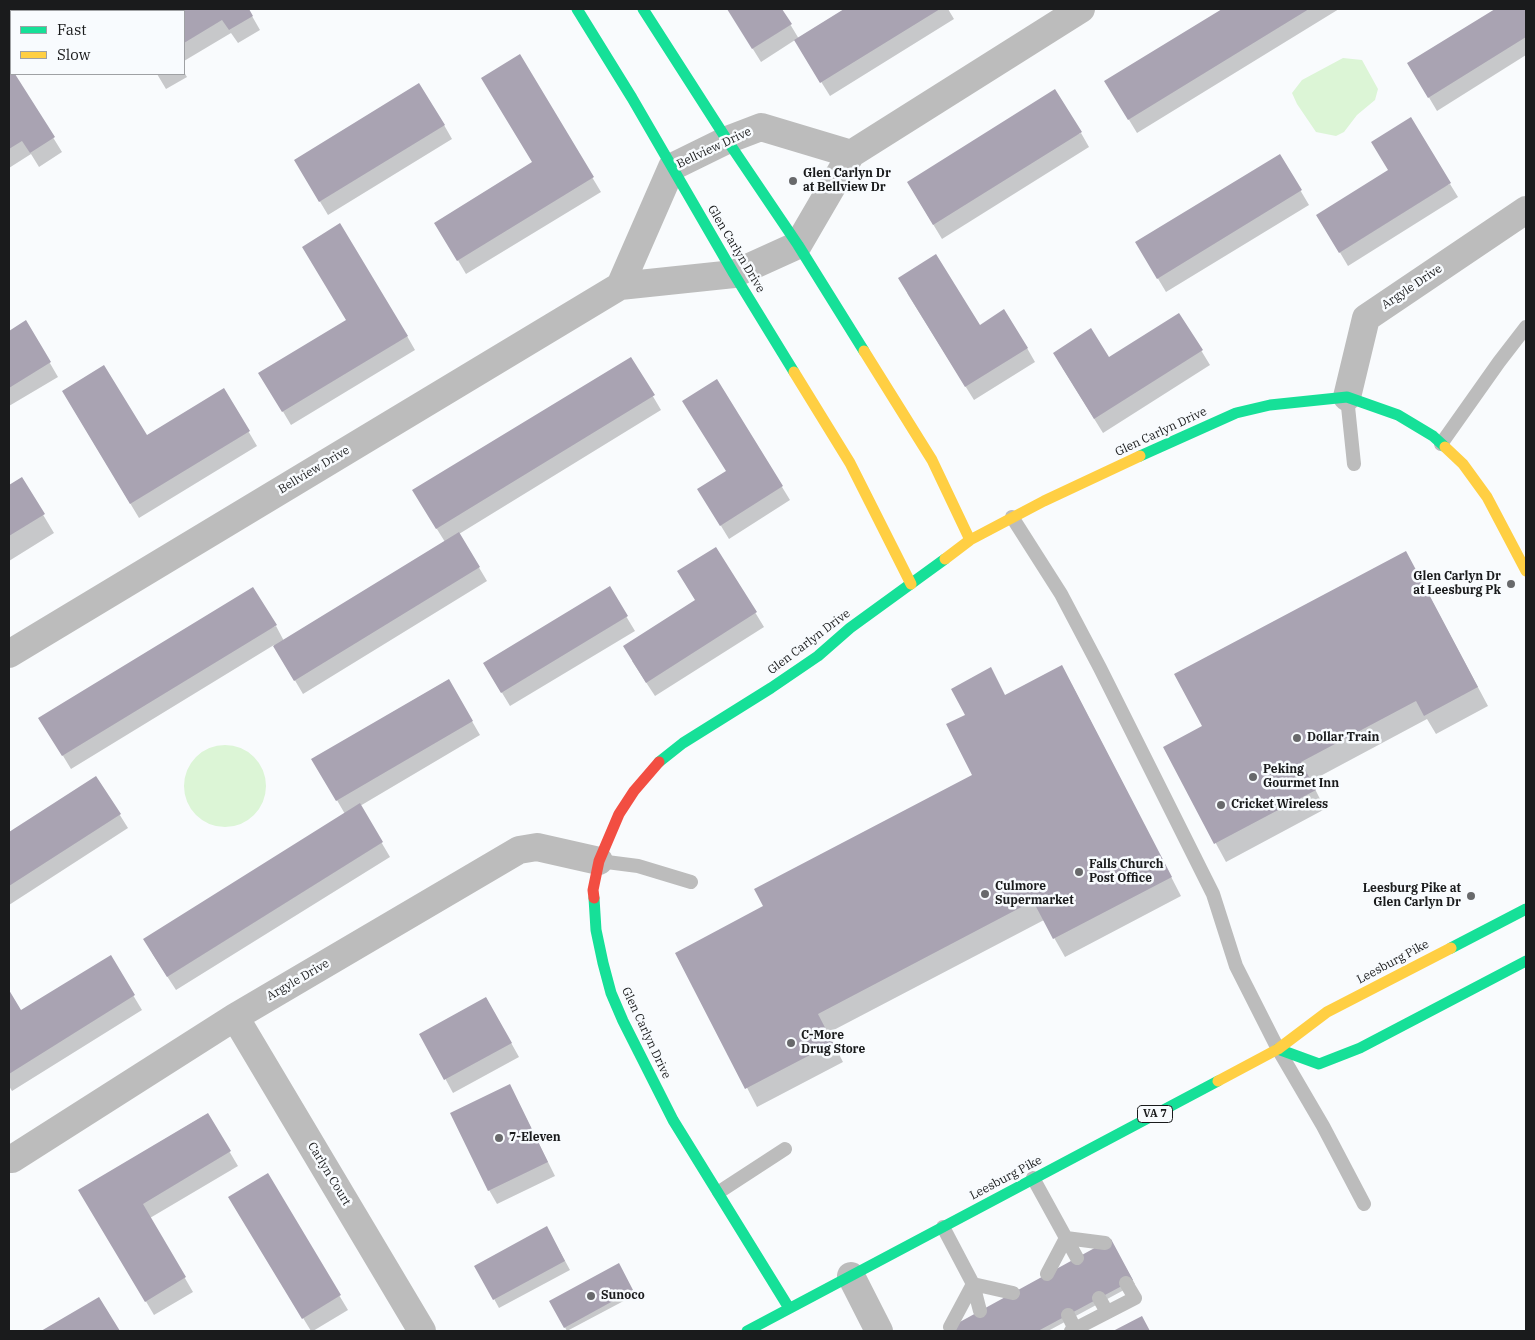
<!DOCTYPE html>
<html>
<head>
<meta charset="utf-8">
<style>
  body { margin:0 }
  #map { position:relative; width:1535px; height:1340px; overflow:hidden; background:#f9fbfd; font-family:"IBM Plex Serif",serif }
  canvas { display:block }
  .frame { position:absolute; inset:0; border:10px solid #1a1b1c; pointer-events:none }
  .legend { position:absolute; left:10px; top:10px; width:175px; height:65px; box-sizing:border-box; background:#f8fbfe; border:1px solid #9fa1a4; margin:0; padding:6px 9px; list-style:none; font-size:15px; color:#1a1b1c }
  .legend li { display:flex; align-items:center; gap:10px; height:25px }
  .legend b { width:25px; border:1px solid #9fa1a4 }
</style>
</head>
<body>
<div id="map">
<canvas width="1535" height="1340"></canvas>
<div class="frame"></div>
<ul class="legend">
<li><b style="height:6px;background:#16e098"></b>Fast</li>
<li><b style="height:6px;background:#ffcf43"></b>Slow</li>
</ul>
</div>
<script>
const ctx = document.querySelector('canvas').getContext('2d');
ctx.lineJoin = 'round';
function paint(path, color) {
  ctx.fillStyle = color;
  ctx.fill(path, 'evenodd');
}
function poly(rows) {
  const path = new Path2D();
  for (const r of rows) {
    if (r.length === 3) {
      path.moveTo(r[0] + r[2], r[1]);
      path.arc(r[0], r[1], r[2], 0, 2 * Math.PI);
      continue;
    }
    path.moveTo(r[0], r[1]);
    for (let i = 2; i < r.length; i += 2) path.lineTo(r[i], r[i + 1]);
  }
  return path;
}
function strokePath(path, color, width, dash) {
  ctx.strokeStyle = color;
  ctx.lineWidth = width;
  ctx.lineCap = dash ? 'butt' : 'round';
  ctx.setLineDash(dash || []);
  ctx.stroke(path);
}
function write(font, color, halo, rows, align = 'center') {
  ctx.font = font + ' "IBM Plex Serif",serif';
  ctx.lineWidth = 5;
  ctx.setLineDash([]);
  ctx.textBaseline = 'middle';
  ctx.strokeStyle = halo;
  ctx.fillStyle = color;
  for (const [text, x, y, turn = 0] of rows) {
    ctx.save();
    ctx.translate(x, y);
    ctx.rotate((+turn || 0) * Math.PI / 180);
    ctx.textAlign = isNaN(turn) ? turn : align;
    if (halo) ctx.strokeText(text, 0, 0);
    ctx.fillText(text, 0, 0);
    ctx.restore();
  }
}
paint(poly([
  [1343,58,1362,60,1378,89,1375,100,1357,115,1344,132,1336,136,1316,132,1297,104,1292,93,1302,80],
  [225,786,41]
]), '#dcf5d6');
paint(poly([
  [124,9,248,9,260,30,238,43,231,33,184,61,184,11,120,11],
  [728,9,781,9,799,39,847,9,948,9,954,19,830,96,795,40,761,62],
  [1224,9,1339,9,1137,133,1106,82],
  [1497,9,1526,9,1526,55,1437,111,1409,64],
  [519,56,601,192,466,274,436,223,533,163],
  [11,72,11,74,14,74,62,152,39,167,31,154,9,168,9,74],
  [184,72,187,77,166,89,157,74,184,74],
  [444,125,452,139,328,215,304,175],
  [1081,133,1089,147,942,239,916,196],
  [1280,156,1309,205,1166,292,1136,242],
  [1450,184,1458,197,1348,266,1326,229],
  [907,293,1027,348,1035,362,974,400],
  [1179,314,1210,365,1103,433,1062,367,1108,359],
  [26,322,58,377,9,406,9,332],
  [407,336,415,350,291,425,260,373],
  [631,359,661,410,459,534,487,581,303,694,274,645,71,769,40,718,276,626,284,641,445,542,422,505],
  [717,381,790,500,729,539,707,503,727,471],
  [224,390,257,446,139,518,71,405,147,437],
  [21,478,54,533,9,561,9,486],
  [716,548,764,627,655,696,632,661,696,601],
  [1416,571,1488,706,1436,734,1427,719,1311,781,1325,809,1226,862,1164,748,1203,727],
  [609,588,635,631,510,706,484,663],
  [448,680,480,735,360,806,390,857,176,990,152,953,345,814,313,759],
  [1072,685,1181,896,1065,957,1044,920,828,1033,843,1062,757,1107,677,953,765,906,974,775,966,715,1005,696],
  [96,777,128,828,9,905,9,833],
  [110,957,142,1010,12,1091,9,1086,9,993,20,1012],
  [486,998,519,1057,453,1093,421,1034],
  [510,1086,555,1176,497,1204,489,1190],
  [207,1114,238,1166,150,1218,193,1292,154,1315,80,1190],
  [267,1175,348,1310,313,1331,311,1331,238,1211],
  [552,1237,570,1270,499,1308,476,1266],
  [1111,1241,1135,1284,1048,1331,949,1331],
  [619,1265,635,1295,567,1331,551,1302],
  [99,1298,118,1331,44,1331]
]), '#0003');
paint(poly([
  [121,9,249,9,253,16,229,30,222,20,184,43,184,11,117,11],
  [727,9,782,9,792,24,752,49],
  [844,9,940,9,820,83,794,40],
  [1222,9,1309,9,1128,120,1104,81],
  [1495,9,1526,9,1526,37,1428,98,1407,63],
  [520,54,594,177,457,261,434,223,532,162,481,78],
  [11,71,11,74,15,74,55,137,30,153,22,141,9,149,9,72],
  [419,83,445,125,319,202,294,160],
  [1055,89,1082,132,933,225,907,182],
  [1411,117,1451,183,1339,253,1316,215,1388,170,1371,142],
  [1280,154,1302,190,1157,279,1135,242],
  [340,223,408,336,282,412,258,373,346,320,302,247],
  [936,254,980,325,1004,309,1028,348,965,387,898,278],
  [1179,313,1203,350,1094,419,1053,353,1091,328,1109,357],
  [26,320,51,362,9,388,9,331],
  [631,357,655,395,436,529,412,490],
  [104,365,147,435,224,388,250,431,130,504,62,391],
  [717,379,783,486,720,526,697,489,726,471,682,401],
  [22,477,45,514,9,536,9,485],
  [459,532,480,567,294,681,273,646],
  [716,547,757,612,646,683,623,646,695,600,677,571],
  [1406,551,1478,687,1424,716,1416,701,1301,762,1316,790,1214,844,1163,747,1202,726,1174,674],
  [610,586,628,616,501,693,483,663],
  [253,587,277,625,62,756,38,718],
  [1062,665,1172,877,1053,939,1033,901,818,1014,833,1043,745,1089,675,953,763,906,754,889,972,775,946,724,965,715,951,689,991,667,1005,695],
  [449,679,473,721,336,801,311,759],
  [96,776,121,814,9,886,9,832],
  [360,803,383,842,167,977,143,939],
  [111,955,135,995,9,1074,9,990,21,1010],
  [486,997,512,1043,444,1080,419,1034],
  [510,1084,548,1162,488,1191,450,1113],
  [208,1113,231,1151,143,1204,186,1277,145,1302,78,1190],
  [268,1173,341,1295,302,1319,228,1197],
  [547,1226,565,1261,493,1300,474,1266],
  [1111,1239,1133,1280,1038,1331,948,1331,947,1329],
  [619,1263,633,1290,564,1328,549,1301],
  [99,1297,120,1331,41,1331],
  [1142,1316,1150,1331,1113,1331]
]), '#a9a3b2');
strokePath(poly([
  [1347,397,1354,464],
  [1441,444,1499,362,1526,327],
  [1012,517,1061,594,1100,668,1213,894,1236,966,1278,1049,1323,1126,1364,1204],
  [599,861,638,866,691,882],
  [1033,1178,1066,1238,1105,1243],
  [719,1192,785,1149],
  [943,1227,973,1284,950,1327],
  [1066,1238,1077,1258],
  [1047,1274,1066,1238],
  [1099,1298,1107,1312],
  [980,1311,973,1284,1013,1293],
  [1068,1315,1075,1329],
  [1071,1331,1135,1298,1126,1283]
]), '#bcbcbc', 14);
strokePath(poly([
  [620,286,672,167,727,140,761,127,851,154],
  [1347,397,1366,318,1526,210],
  [9,654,620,286,734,274,798,245,851,154,1081,9],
  [235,1017,422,1331],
  [12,1159,235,1017,519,850,537,847,599,861],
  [851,1276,879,1331]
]), '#bcbcbc', 28);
strokePath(poly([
  [577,9,632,98,734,274,794,372],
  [643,9,727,140,798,245,864,351],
  [1140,456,1236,413,1270,405,1347,397,1398,415,1433,436,1445,447],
  [659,762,683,743,771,688,818,656,850,628,945,559],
  [594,898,596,930,603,963,611,993,623,1021,673,1120,789,1308],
  [1451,948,1526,909],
  [1278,1049,1319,1064,1360,1048,1526,961],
  [747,1331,1218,1081]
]), '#16e098', 11);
strokePath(poly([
  [864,351,932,460,970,540],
  [794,372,850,463,911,584],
  [1445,447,1463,464,1487,497,1526,571],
  [945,559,970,540,1044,501,1140,456],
  [1218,1081,1278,1049,1327,1012,1451,948]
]), '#ffcf43', 11);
strokePath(poly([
  [594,898,593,890,599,861,619,814,634,791,659,762]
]), '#f24e42', 11);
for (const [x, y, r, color] of [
  [793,181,5,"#68696b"],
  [1511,584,5,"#68696b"],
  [1297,738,5,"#68696b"],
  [1253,777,5,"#68696b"],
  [1221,805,5,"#68696b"],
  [1079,872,5,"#68696b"],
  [985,894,5,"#68696b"],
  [1471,896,5,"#68696b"],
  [791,1043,5,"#68696b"],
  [499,1138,5,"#68696b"],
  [591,1296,5,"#68696b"]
]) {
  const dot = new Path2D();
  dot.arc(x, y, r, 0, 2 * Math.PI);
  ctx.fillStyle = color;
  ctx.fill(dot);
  strokePath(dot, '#f8fbfe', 2);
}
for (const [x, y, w] of [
  [1155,1114,35]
]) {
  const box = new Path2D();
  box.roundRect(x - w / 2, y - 8.5, w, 17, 4);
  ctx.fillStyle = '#f8fbfe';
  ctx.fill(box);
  strokePath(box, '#1a1b1c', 1);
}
write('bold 11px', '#1a1b1c', null, [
  ["VA 7",1155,1114]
]);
write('12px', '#1a1b1c', '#f8fbfe', [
  ["Bellview Drive",714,148,-25],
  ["Glen Carlyn Drive",736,249,59],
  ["Argyle Drive",1412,287,-34],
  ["Glen Carlyn Drive",1161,432,-25],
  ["Bellview Drive",314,470,-31],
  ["Glen Carlyn Drive",809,642,-37],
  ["Leesburg Pike",1393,962,-28],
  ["Argyle Drive",298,980,-30],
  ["Glen Carlyn Drive",646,1033,65],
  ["Carlyn Court",329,1174,59],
  ["Leesburg Pike",1006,1178,-28]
]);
write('bold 12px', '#1a1b1c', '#f8fbfe', [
  ["Glen Carlyn Dr",803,174],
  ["at Bellview Dr",803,188],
  ["Glen Carlyn Dr",1501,577,"right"],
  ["at Leesburg Pk",1501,591,"right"],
  ["Dollar Train",1307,738],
  ["Peking",1263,770],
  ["Gourmet Inn",1263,784],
  ["Cricket Wireless",1231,805],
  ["Falls Church",1089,865],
  ["Post Office",1089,879],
  ["Culmore",995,887],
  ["Supermarket",995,901],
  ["Leesburg Pike at",1461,889,"right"],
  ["Glen Carlyn Dr",1461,903,"right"],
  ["C-More",801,1036],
  ["Drug Store",801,1050],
  ["7-Eleven",509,1138],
  ["Sunoco",601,1296]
], 'left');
</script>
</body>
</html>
